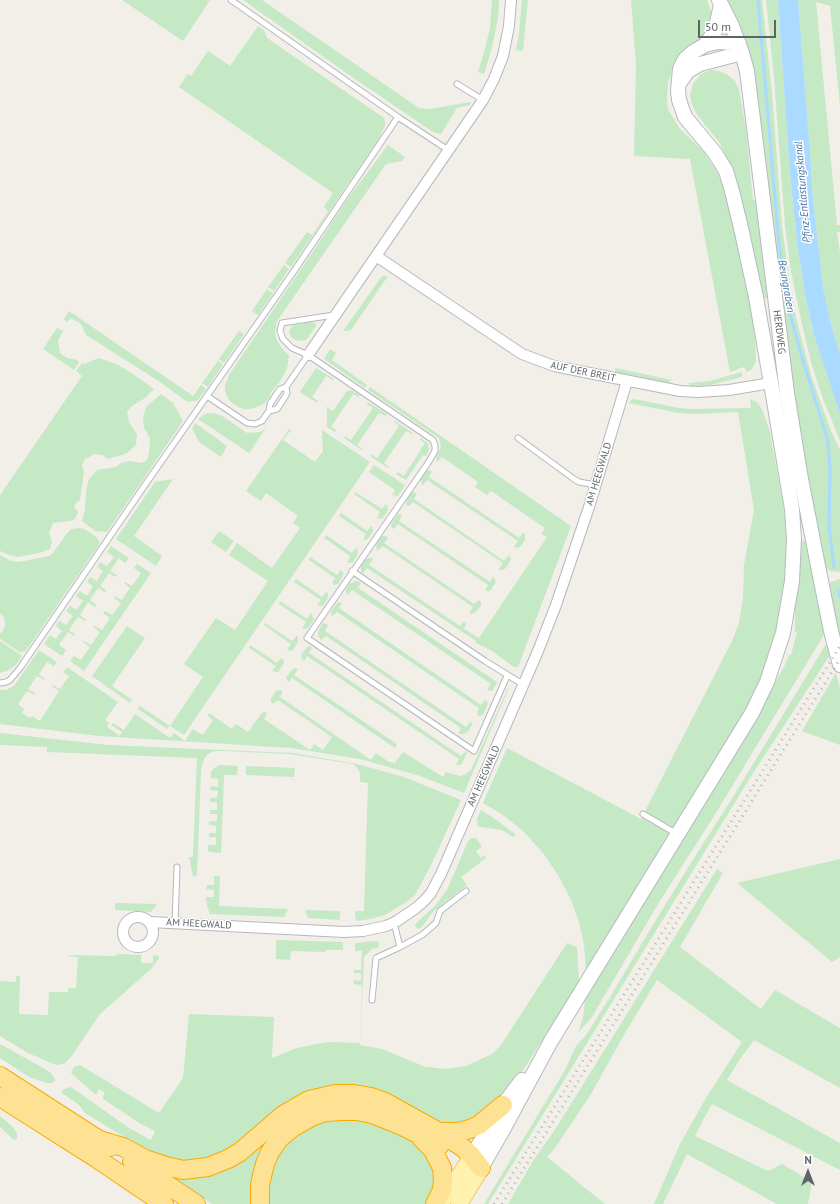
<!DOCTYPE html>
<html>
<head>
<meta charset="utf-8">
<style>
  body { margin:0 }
  #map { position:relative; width:840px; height:1204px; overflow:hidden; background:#f1efe8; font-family:"PT Sans",sans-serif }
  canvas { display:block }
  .north { position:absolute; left:788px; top:1152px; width:40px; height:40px; -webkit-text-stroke:3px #fff; paint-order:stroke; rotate:0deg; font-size:11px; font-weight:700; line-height:16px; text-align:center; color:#5f6368 }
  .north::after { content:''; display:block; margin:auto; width:14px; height:18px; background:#5f6368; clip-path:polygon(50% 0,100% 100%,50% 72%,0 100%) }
  .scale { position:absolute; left:698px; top:20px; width:78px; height:18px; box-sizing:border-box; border:2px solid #5f6368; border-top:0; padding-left:5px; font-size:12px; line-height:14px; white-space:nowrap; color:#5f6368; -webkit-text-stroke:3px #fff; paint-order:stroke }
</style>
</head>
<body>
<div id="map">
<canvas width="840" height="1204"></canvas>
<div class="north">N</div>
<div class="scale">50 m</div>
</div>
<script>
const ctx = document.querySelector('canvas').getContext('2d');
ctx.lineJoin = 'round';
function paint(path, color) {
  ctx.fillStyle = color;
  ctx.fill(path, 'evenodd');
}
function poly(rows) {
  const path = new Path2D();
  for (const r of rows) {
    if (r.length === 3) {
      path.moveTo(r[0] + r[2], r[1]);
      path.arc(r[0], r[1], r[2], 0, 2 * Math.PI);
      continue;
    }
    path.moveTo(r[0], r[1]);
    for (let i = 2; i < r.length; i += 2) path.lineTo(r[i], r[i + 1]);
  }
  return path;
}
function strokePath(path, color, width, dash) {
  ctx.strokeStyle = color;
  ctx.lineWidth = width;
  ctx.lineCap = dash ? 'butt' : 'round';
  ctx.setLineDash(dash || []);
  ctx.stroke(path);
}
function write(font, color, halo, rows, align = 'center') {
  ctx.font = font + ' "PT Sans",sans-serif';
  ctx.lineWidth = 3;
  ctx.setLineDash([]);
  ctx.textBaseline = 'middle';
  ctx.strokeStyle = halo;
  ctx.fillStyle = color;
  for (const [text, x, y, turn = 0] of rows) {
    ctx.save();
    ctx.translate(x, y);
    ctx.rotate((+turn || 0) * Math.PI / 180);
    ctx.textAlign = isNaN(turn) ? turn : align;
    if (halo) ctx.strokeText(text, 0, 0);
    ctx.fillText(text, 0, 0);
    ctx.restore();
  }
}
paint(poly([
  [122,0,210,0,183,41],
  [243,0,262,0,419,108,429,109,471,102,470,105,457,108,441,134,433,132,355,79],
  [492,0,499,0,498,18,492,47,484,74,478,72,485,49,490,28],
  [522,0,528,0,523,51,516,50,519,34],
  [631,0,707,0,710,8,712,17,712,29,675,65,668,82,667,100,668,109,675,121,680,129,704,152,719,176,728,199,753,316,755,335,756,361,752,369,747,372,744,367,730,372,690,159,634,156,636,64],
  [726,0,762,0,772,93,782,226,791,292,796,318,811,375,831,431,840,450,840,572,831,571,823,566,794,402,763,151,757,93,746,41],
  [766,0,778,0,790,175,798,249,805,294,814,335,840,414,840,441,823,399,811,362,801,320,791,271,785,226,774,77],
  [798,0,840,0,840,105,830,6,816,2,837,225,840,225,840,232,837,232,840,253,840,355,830,320,823,287,818,247,813,201,810,151],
  [258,26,264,30,267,38,384,118,385,122,385,126,378,140,291,267,285,263,307,232,312,235,328,211,324,207,333,193,179,87,188,74,191,76,208,51,230,66],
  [710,70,720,71,728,75,735,81,739,90,746,129,753,200,758,201,767,298,761,298,735,177,730,163,719,142,698,116,692,105,690,95,693,84,700,75],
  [388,145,405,157,402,161,386,164,277,321,275,333,276,338,280,346,289,356,287,369,277,386,276,386,270,394,271,395,266,402,262,405,251,409,244,409,238,407,229,400,225,391,225,385,229,375,318,244,346,201],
  [284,265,289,269,274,291,268,287],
  [382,276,388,276,351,330,343,331],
  [267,289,273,293,258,315,252,311],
  [69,311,193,396,201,385,206,389,198,400,190,402,186,401,160,382,86,335,81,324,71,318,67,322,64,319],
  [312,322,316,324,316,326,306,340,298,341,291,337,289,332,291,327,294,325],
  [57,328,63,331,58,341,60,353,67,358,77,360,79,362,74,370,43,349],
  [239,331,244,334,224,363,219,359],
  [330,349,336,353,332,360,367,385,365,388,324,359],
  [99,358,118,365,130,372,154,389,145,398,132,406,127,412,129,422,137,435,136,445,126,454,114,457,107,459,103,455,95,454,85,459,82,465,84,472,80,500,75,504,74,506,78,512,77,515,75,519,71,521,53,523,49,533,52,541,50,549,42,552,19,557,12,556,0,551,0,495,82,376,76,371,82,363,84,364],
  [218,361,223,364,208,387,202,383],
  [316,368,334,379,333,380,326,376,312,397,318,401,317,403,300,392],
  [615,368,672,380,668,383,615,372],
  [741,372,743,376,738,378,710,385,691,386,688,383,710,381],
  [370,387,571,526,518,667,514,667,492,651,476,643,476,641,367,568,363,573,361,572,361,566,366,559,369,558,372,558,373,559,369,565,460,626,464,621,466,624,464,629,479,638,547,537,541,534,545,528,491,491,487,495,475,487,478,482,442,457,437,462,436,457,441,447,439,438,368,390],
  [351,390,359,395,359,397,353,394,331,427,336,430,335,432,327,427,327,409,325,408,326,407,333,411,347,391],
  [161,394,173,403,183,421,107,532,95,531,82,521,85,509,86,491,89,479,97,470,116,467,121,463,129,461,142,463,147,460,149,453,150,438,144,428,143,418,146,407],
  [634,399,679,408,691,409,751,408,750,399,757,402,762,409,770,432,788,531,788,547,783,609,765,673,752,700,586,973,584,944,579,922,571,900,558,875,543,853,523,831,503,815,483,803,507,748,641,819,732,641,739,623,743,597,744,565,754,510,738,412,695,414,679,413,629,403,631,400],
  [368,402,387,414,386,416,379,413,357,445,363,449,362,450,344,438,345,436,351,440,373,408,367,404],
  [214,413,222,416,247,433,260,432,266,428,249,453,198,419,205,414],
  [395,421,413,433,412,434,406,431,384,463,389,467,388,468,370,456,371,454,377,458,399,426,394,422],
  [195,423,227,446,221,457,199,442,192,428],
  [289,429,291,430,283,440,315,462,323,451,322,430,370,462,184,735,170,726,167,729,138,709,140,706,170,726,203,677,184,664,216,618,235,630,268,581,229,555,237,543,272,568,300,528,293,523,298,516,266,493,261,501,246,491],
  [421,438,428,444,429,450,426,456,423,455,406,480,396,474,398,472,404,476,425,443,420,440],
  [374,465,405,485,398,496,392,495,395,490,369,472],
  [427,470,432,471,429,477,519,538,523,533,525,534,525,540,520,547,517,548,514,547,518,541,427,480,423,485,422,485,421,479],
  [173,479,134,536,162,556,156,566,116,539,155,482],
  [355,492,382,509,386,504,387,505,388,510,383,518,380,519,377,518,380,512,354,494],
  [412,492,417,493,414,499,504,561,509,555,511,559,506,568,503,570,500,570,499,569,503,563,413,502,409,506,407,506,406,502],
  [341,513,367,531,371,526,372,526,373,531,368,539,363,540,366,534,339,516],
  [398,514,402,515,399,521,490,582,493,577,494,578,496,582,490,591,485,591,488,585,398,524,394,529,392,528,391,524],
  [79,528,84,529,91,533,97,538,100,543,25,652,23,651,21,653,0,639,0,634,4,629,5,625,4,617,0,613,0,555,11,561,19,562,49,556,53,553,65,536,71,529],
  [219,531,234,541,226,552,211,542],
  [326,535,352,553,356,548,357,548,358,554,353,562,350,563,347,562,350,556,324,538],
  [382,536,386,536,388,538,384,543,474,604,479,600,481,602,481,605,476,612,473,614,470,613,469,613,473,607,383,546,377,551,376,545],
  [799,541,807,541,825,633,714,816,658,904,592,1017,578,1033,583,1018,586,993,755,718,784,667,789,655,791,655,797,632,795,632,795,599],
  [111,546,129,558,125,563,119,558,110,571,117,575,115,577,109,573,100,586,106,590,106,591,105,592,98,588,90,600,96,605,95,607,88,602,80,615,86,620,85,621,78,617,69,630,76,635,74,636,68,632,60,643,59,645,66,650,62,656,44,644,50,635,56,639,62,631,56,626,59,621,66,625,73,616,66,611,70,606,76,610,83,601,76,596,80,591,87,596,93,586,87,582,90,577,97,581,103,571,97,567,100,562,107,566,114,557,107,552],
  [310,557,337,575,341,570,343,572,343,576,338,584,334,585,332,583,335,578,309,560],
  [137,564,151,573,84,671,70,661,74,656,81,660,90,647,83,642,84,641,91,645,100,632,93,627,95,626,102,630,110,618,103,613,105,611,112,615,121,603,114,598,115,596,122,600,130,588,124,583,125,582,132,586,141,573,134,568],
  [296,579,322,597,326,592,328,593,328,597,323,606,317,605,321,600,294,582],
  [840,579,840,639,838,642,828,586,831,582],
  [356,581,361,583,358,588,497,682,493,690,490,691,487,690,491,684,352,590,348,595,347,594,346,590,349,584],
  [280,601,307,619,311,613,314,619,308,628,305,629,302,628,306,622,279,604],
  [338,602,342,603,339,608,481,705,485,700,487,701,488,704,483,715,479,716,477,714,479,708,337,612,332,616,331,613,332,610],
  [265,623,292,641,296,636,298,637,298,642,293,650,289,651,287,649,291,644,264,625],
  [323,623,328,625,325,631,466,727,470,722,473,723,468,732,463,734,458,734,461,728,326,636,321,640,318,636,318,632],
  [127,626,145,638,112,686,132,700,130,703,92,676],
  [0,641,22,656,15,666,7,671,0,673],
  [826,644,830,655,750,778,488,1204,484,1204,565,1070,576,1046,586,1035,612,994,645,938,694,858,733,797],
  [250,645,277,663,281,658,283,659,284,663,278,672,272,671,276,666,249,648],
  [311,646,312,648,309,653,461,756,466,751,467,753,461,765,456,765,459,759,307,656,304,661,302,660,301,655,307,647],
  [39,650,57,662,54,666,47,662,39,674,45,679,44,680,37,676,28,689,35,693,34,695,27,691,18,704,24,709,22,713,30,718,32,716,40,721,59,691,52,686,53,685,60,689,69,676,63,672,67,667,118,702,105,720,109,723,107,727,120,736,122,732,111,725,113,723,124,730,135,714,170,738,174,733,185,741,193,729,203,735,213,720,208,716,209,713,232,729,236,724,248,732,262,713,266,712,267,714,264,719,310,750,314,744,323,750,332,737,278,700,273,704,271,702,271,699,276,691,280,690,283,691,280,697,371,760,376,753,389,762,395,763,403,752,443,777,446,772,460,776,466,774,471,770,508,688,509,688,464,793,417,775,360,759,291,748,99,736,0,724,0,690,6,690,14,686],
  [294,668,298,669,294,675,397,744,395,748,292,678,289,682,288,682,286,677],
  [836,673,840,688,840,745,802,731],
  [0,733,108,745,293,753,357,764,404,777,461,800,432,863,415,895,406,902,385,915,370,919,356,921,355,911,364,911,368,783,360,782,360,773,358,769,353,764,290,754,223,751,214,751,208,754,204,759,201,769,197,875,196,876,193,876,189,857,193,857,197,758,47,752,47,747,0,745],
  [219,765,238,766,237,775,224,775,221,853,210,852,208,851,208,845,216,845,216,837,209,837,209,833,216,833,216,826,209,825,209,822,217,821,217,814,210,814,210,810,217,810,217,802,210,802,210,798,217,798,218,791,210,790,211,786,218,787,218,779,211,778,211,774,212,770],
  [246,766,295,768,294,777,246,775],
  [481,810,498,821,516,835,513,837,502,830,480,827,478,826,477,819],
  [471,838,476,838,482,847,476,851,481,858,485,855,486,858,461,877,467,885,436,909,431,914,422,927,418,929,415,926,416,923,434,907,447,890,468,841],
  [840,859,840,957,832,962,737,883],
  [717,869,723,873,680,947,761,1009,775,990,840,1028,840,1088,754,1040,740,1059,727,1080,840,1143,840,1170,712,1104,703,1120,695,1136,768,1171,782,1164,812,1182,808,1204,777,1204,687,1154,663,1204,654,1204,680,1144,706,1098,742,1042,657,980,621,1040,591,1094,555,1148,547,1157,605,1204,508,1204,533,1161,556,1128],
  [214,876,220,876,219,906,288,909,284,917,210,914,207,906,206,897,214,897,214,890,206,889,207,885,214,885],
  [115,903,156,904,157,904,151,912,115,910],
  [305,910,340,911,340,917,339,920,308,918],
  [276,940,343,942,343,950,326,950,325,952,291,951,290,960,276,959],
  [376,941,379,943,379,947,375,949,373,948,364,957,360,1045,382,1049,428,1068,428,1067,446,1069,466,1066,492,1054,501,1045,567,943,577,947,579,983,516,1081,487,1113,471,1123,436,1123,371,1091,371,1087,339,1085,313,1090,288,1100,240,1140,213,1157,185,1161,157,1154,126,1138,85,1113,79,1105,62,1093,62,1090,71,1087,129,1128,151,1140,155,1131,139,1123,102,1098,105,1093,99,1089,96,1095,71,1073,74,1067,80,1065,159,1113,183,1078,189,1014,274,1017,272,1058,297,1048,316,1044,330,1042,360,1043,362,985,354,984,354,980,361,981,361,973,354,973,354,970,361,970,362,951,355,951,355,943],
  [117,954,141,955,141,963,153,963,153,955,159,956,159,958,151,969,100,1014,71,1057,65,1063,58,1065,51,1063,28,1053,0,1036,0,981,16,982,16,976,20,976,19,1014,48,1015,49,992,68,992,68,988,76,988,78,957,68,956,68,955,116,956],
  [0,1044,45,1069,52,1074,55,1080,52,1083,47,1083,29,1077,0,1058],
  [293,1113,391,1114,289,1122,253,1204,212,1204,164,1171,194,1173],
  [0,1116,13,1127,17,1134,17,1138,14,1140,0,1127],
  [352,1117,384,1126,415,1143,436,1166,431,1204,267,1204,267,1188,275,1159,293,1135,323,1118]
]), '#c5e8c5');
paint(poly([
  [778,0,798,0,810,151,813,201,823,287,830,320,840,355,840,414,814,335,805,294,798,249,790,175]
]), '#aadaff');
strokePath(poly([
  [758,0,779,244,789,310,800,351,828,441,830,470,829,527,834,567],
  [838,590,840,596]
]), '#aadaff', 3);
const lane = poly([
  [457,84,483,100],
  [398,117,448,150],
  [334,315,282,323,280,331,283,339,292,348,308,355,433,440,435,446,435,451,428,463,307,638,474,751,507,676],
  [207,396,247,423,255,424,262,421,269,411,270,404,280,389,286,387,308,355],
  [269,411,277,409,285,397,287,393,286,387],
  [518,438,574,479,579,482,596,485],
  [352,571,485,661,524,685],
  [0,683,6,682,10,680,20,668,147,482,294,271,398,117,231,0],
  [643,814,677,834],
  [175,923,177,867],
  [400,947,422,935,436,923,440,911,466,891],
  [372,1000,376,958,400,947,394,923]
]);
const street = poly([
  [376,256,522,354,554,366,680,391,698,392,729,390,771,383],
  [308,355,483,100,494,79,503,56,509,26,511,0],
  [138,932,15],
  [150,922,344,932,363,931,386,926,397,921,416,908,424,901,431,893,441,874,538,651,556,605,589,507,627,381]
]);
const secondary = poly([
  [719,0,732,26,742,53,747,71,787,393,801,479,821,581,831,631,840,665],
  [705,45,715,31,721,5],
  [680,82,688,71,700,64,742,53],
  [469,1161,503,1105,522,1080],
  [481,1168,504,1128,551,1041,752,713,767,682,783,633,792,581,794,539,792,509,771,383,756,297,741,228,732,191,726,171,715,153,685,117,679,100,678,91,680,69,685,59,693,52,705,45,717,42,739,43]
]);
const primary = poly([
  [440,1204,469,1161],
  [459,1204,481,1168]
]);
const highway = poly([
  [0,1076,110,1147],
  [0,1097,96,1158,164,1204],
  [439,1132,458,1132,470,1129,479,1125,503,1105],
  [421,1138,433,1150,442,1168,443,1179,442,1190,435,1204],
  [100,1140,123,1147,145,1159,166,1166,183,1170,208,1167,228,1159,240,1152,283,1115,309,1100,335,1094,354,1094,371,1097,385,1102,439,1132,462,1147,471,1155,481,1168],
  [132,1161,196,1204],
  [260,1204,260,1185,262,1176,265,1164,270,1152,280,1138,292,1128,313,1116,326,1112,341,1111,357,1111,372,1114,402,1126,440,1145]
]);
strokePath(lane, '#b5b8bc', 7);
strokePath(street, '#b5b8bc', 12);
strokePath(secondary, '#b6babf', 16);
strokePath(primary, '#f2c960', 18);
strokePath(highway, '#f9ab00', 20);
strokePath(lane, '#fff', 5);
strokePath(street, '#fff', 10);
strokePath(secondary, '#fff', 14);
strokePath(primary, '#fff2af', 16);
strokePath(highway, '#fde293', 18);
strokePath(poly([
  [494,1204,840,646],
  [502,1204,840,659]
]), '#b6b7b8', 3, [1, 5]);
write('10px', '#5f6368', '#fff', [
  ["HERDWEG",779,332,83],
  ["AUF DER BREIT",583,372,12],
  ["AM HEEGWALD",599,474,-73],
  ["AM HEEGWALD",484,776,-66],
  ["AM HEEGWALD",199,924,3]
]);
write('italic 11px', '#4174aa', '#fff', [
  ["Pfinz-Entlastungskanal",803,192,-95],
  ["Beungraben",786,286,80]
]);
</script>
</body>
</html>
